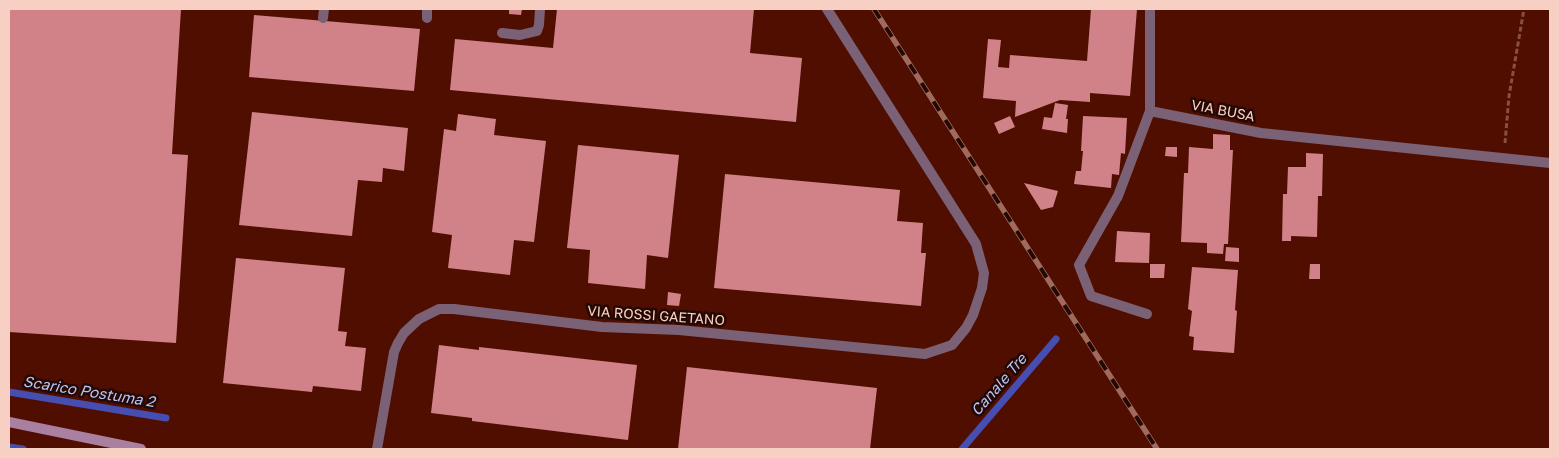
<!DOCTYPE html>
<html>
<head>
<meta charset="utf-8">
<style>
  body { margin:0 }
  #map { position:relative; width:1559px; height:458px; overflow:hidden; background:#4f0e00; font-family:"Golos Text",sans-serif }
  canvas { display:block }
  .frame { position:absolute; inset:0; border:10px solid #f8cfc3; pointer-events:none }
</style>
</head>
<body>
<div id="map">
<canvas width="1559" height="458"></canvas>
<div class="frame"></div>
</div>
<script>
const ctx = document.querySelector('canvas').getContext('2d');
ctx.lineJoin = 'round';
function poly(rows) {
  const path = new Path2D();
  for (const r of rows) {
    path.moveTo(r[0], r[1]);
    for (let i = 2; i < r.length; i += 2) path.lineTo(r[i], r[i + 1]);
  }
  return path;
}
function strokePath(path, color, width, dash) {
  ctx.strokeStyle = color;
  ctx.lineWidth = width;
  ctx.lineCap = dash ? 'butt' : 'round';
  ctx.setLineDash(dash || []);
  ctx.stroke(path);
}
function paint(path, color) {
  ctx.fillStyle = color;
  ctx.fill(path, 'evenodd');
}
function write(font, color, halo, rows, align = 'center') {
  ctx.font = font + ' "Golos Text",sans-serif';
  ctx.lineWidth = 5;
  ctx.setLineDash([]);
  ctx.textBaseline = 'middle';
  ctx.strokeStyle = halo;
  ctx.fillStyle = color;
  for (const [text, x, y, turn = 0] of rows) {
    ctx.save();
    ctx.translate(x, y);
    ctx.rotate((+turn || 0) * Math.PI / 180);
    ctx.textAlign = isNaN(turn) ? turn : align;
    if (halo) ctx.strokeText(text, 0, 0);
    ctx.fillText(text, 0, 0);
    ctx.restore();
  }
}
strokePath(poly([
  [9,392,166,418],
  [9,447,23,449],
  [962,449,1056,339]
]), '#464fb1', 7);
paint(poly([
  [9,9,181,9,172,154,188,155,176,343,9,332],
  [509,9,522,9,521,15,509,14],
  [557,9,754,9,750,53,802,58,796,122,450,90,455,39,553,48],
  [1091,9,1137,9,1130,96,1090,93,1090,102,1060,100,1015,117,1016,101,983,98,988,39,1001,40,998,67,1009,68,1010,55,1087,61],
  [254,15,420,29,414,91,249,77],
  [1055,103,1068,105,1066,119,1068,119,1067,133,1042,129,1044,117,1052,118],
  [252,112,408,128,404,171,383,168,382,182,358,180,352,236,239,225],
  [458,114,496,119,494,135,546,141,534,242,514,240,510,275,448,268,452,235,432,232,444,129,456,131],
  [1010,116,1015,127,999,134,994,123],
  [1083,116,1127,118,1125,154,1121,153,1119,175,1112,174,1111,188,1074,184,1076,171,1081,171,1083,151,1081,151],
  [1213,134,1230,135,1230,150,1233,150,1228,244,1224,244,1223,254,1207,253,1207,243,1181,242,1184,173,1188,173,1189,147,1213,149],
  [578,145,679,155,668,258,647,255,645,289,588,283,590,250,567,248],
  [1166,147,1177,147,1177,157,1165,156],
  [1306,153,1323,154,1322,196,1318,196,1317,237,1291,236,1291,241,1282,241,1283,194,1287,194,1288,167,1306,167],
  [725,174,900,190,897,221,923,223,921,253,926,253,921,306,714,288],
  [1024,183,1058,191,1053,207,1041,210],
  [1117,231,1150,233,1149,263,1115,262],
  [1226,247,1239,248,1239,262,1225,261],
  [236,258,345,268,338,331,347,332,345,346,366,348,361,391,313,386,312,392,223,383],
  [1150,264,1165,264,1164,278,1150,278],
  [1310,264,1320,264,1320,279,1309,279],
  [1192,267,1238,270,1235,310,1237,311,1234,353,1193,350,1194,337,1189,336,1192,311,1188,309],
  [668,292,681,294,679,306,667,305],
  [439,345,479,350,479,347,637,365,628,440,472,421,472,418,431,413],
  [687,367,877,388,870,449,678,449]
]), '#d18288');
strokePath(poly([
  [1505,143,1509,96,1524,9]
]), '#884f42', 3, [5, 2.5]);
strokePath(poly([
  [323,18,324,9],
  [427,18,427,9],
  [502,33,520,35,537,31,539,25,540,9]
]), '#7b6175', 10);
strokePath(poly([
  [1150,9,1150,111],
  [1147,314,1091,296,1079,265,1118,196,1150,111,1261,133,1550,163],
  [377,449,394,352,398,343,404,333,419,319,439,309,454,309,602,327,679,330,925,354,952,345,966,328,973,315,982,288,984,273,976,244,827,9]
]), '#7b6175', 10);
strokePath(poly([
  [9,422,141,449]
]), '#a9809f', 10);
const rail = poly([
  [874,9,1157,449]
]);
strokePath(rail, '#a06b5e', 5.5);
strokePath(rail, '#240803', 4, [11]);
write('14px', '#f8cfc3', '#240803', [
  ["VIA BUSA",1223,111,11],
  ["VIA ROSSI GAETANO",656,316,4]
]);
write('italic 15px', '#b9c4f8', '#240803', [
  ["Canale Tre",999,385,-49],
  ["Scarico Postuma 2",89,392,9]
]);
</script>
</body>
</html>
